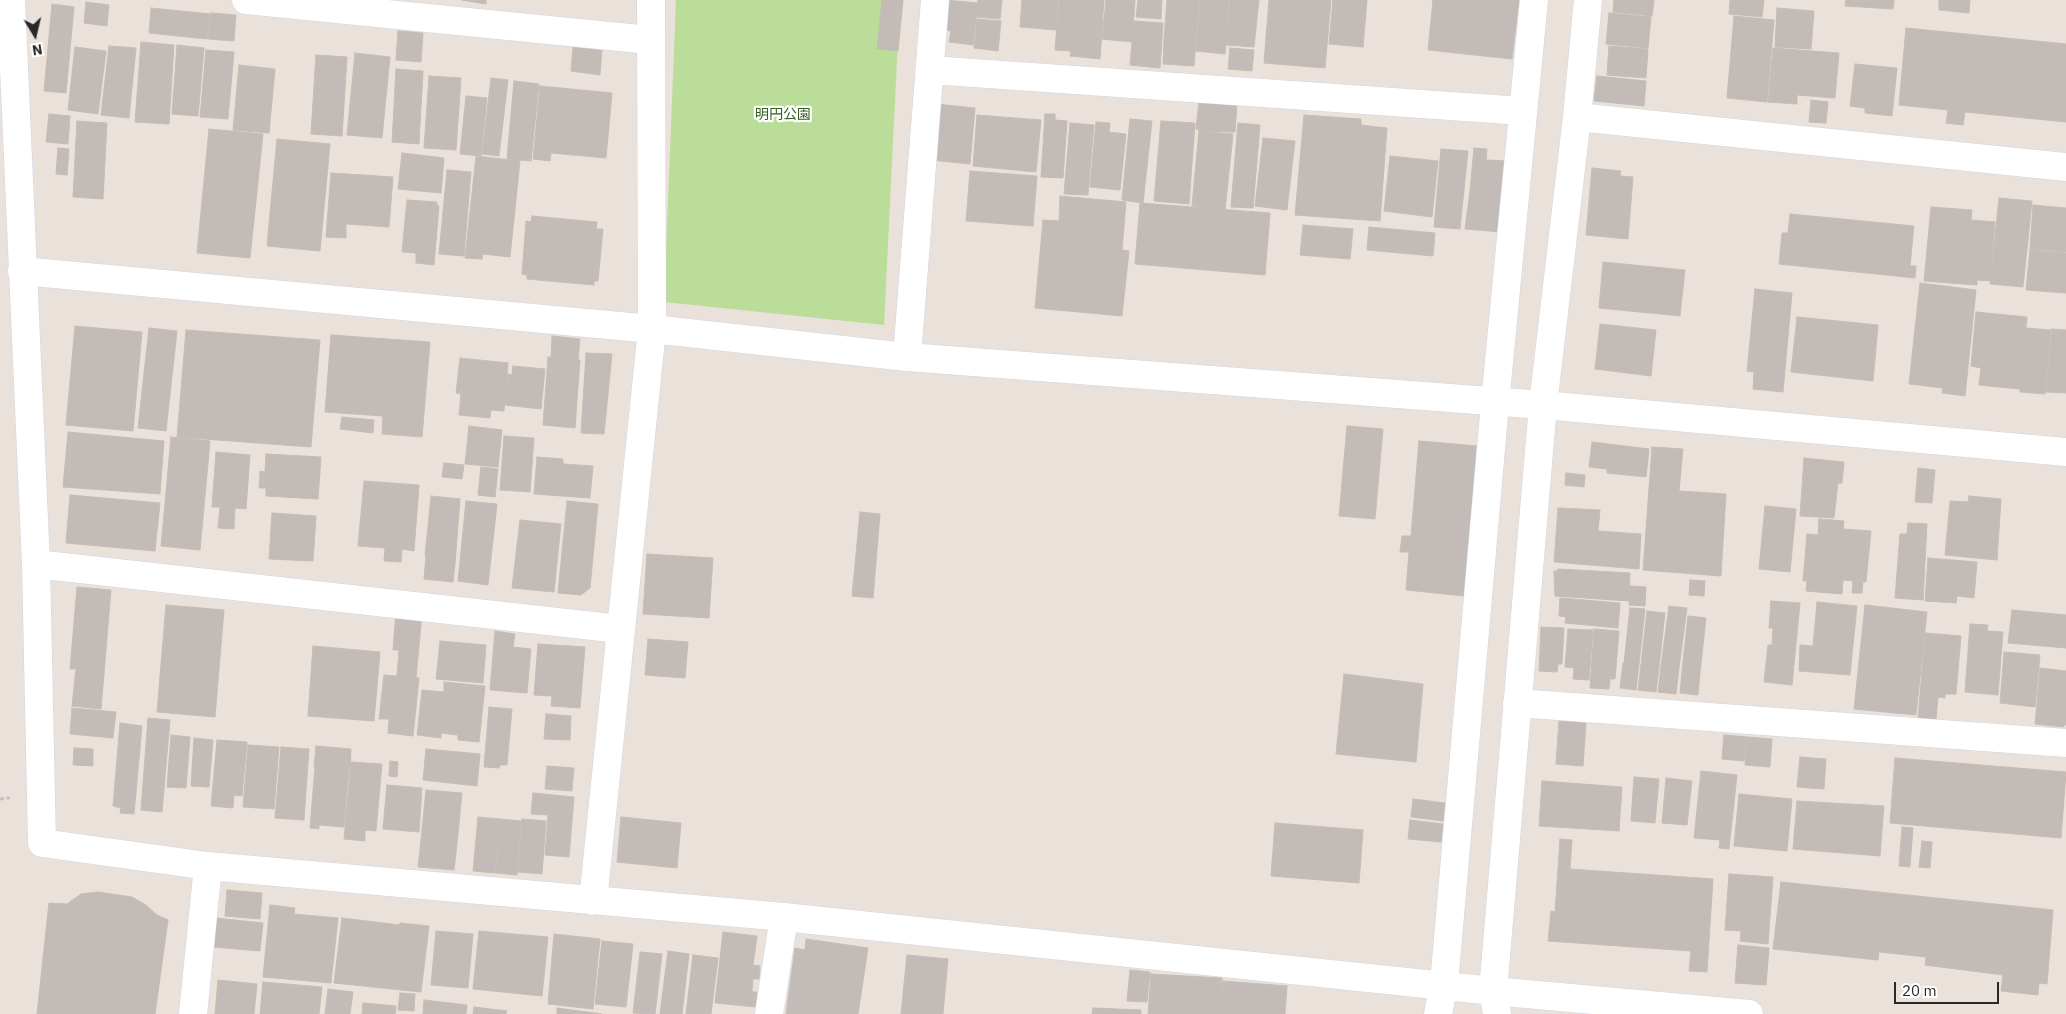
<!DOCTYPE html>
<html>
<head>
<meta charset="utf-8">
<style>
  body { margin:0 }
  #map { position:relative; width:2066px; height:1014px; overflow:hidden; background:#eae1da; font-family:"IBM Plex Sans",sans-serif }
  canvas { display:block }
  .north { position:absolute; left:10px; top:10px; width:50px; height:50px; -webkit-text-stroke:4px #fff; paint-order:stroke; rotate:171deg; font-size:14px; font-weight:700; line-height:20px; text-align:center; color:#282828 }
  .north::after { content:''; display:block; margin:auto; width:18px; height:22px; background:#282828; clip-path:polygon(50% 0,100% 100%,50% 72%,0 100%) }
  .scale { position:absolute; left:1894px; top:982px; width:105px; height:22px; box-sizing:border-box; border:2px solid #282828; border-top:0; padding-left:6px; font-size:15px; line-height:18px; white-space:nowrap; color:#282828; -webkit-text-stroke:4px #fff; paint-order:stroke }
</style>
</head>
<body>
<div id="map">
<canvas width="2066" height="1014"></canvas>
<div class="north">N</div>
<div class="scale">20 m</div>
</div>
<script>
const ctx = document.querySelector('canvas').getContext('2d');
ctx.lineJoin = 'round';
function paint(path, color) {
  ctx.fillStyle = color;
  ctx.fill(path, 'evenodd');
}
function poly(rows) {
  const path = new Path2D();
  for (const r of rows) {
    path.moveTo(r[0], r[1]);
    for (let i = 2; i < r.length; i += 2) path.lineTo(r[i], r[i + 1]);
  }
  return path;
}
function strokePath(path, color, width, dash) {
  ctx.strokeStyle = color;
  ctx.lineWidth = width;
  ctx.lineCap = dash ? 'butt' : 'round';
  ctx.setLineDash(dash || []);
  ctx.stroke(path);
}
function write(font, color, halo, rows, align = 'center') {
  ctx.font = font + ' "IBM Plex Sans","Noto Sans JP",sans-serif';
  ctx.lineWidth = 4.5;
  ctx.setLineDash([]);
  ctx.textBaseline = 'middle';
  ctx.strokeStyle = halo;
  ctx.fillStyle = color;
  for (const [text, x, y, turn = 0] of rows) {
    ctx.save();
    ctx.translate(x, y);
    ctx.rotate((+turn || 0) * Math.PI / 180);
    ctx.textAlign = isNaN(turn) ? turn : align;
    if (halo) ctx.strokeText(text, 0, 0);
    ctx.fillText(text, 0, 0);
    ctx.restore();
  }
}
paint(poly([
  [676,0,900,0,884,325,664,302]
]), '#bade99');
const building = poly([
  [462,0,486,0,486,4,462,0],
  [882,0,903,0,898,51,877,49,882,0],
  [945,0,978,3,973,45,949,42,951,31,941,29,945,0],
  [978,0,1002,0,1000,19,977,17,978,0],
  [1022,0,1058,0,1056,30,1020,27,1022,0],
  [1059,0,1104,0,1100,59,1070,56,1071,51,1055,50,1059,0],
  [1106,0,1135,0,1132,42,1102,39,1106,0],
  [1138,0,1162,0,1161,19,1136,17,1138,0],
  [1167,0,1199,0,1196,42,1164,40,1167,0],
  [1200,0,1229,0,1225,54,1196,51,1200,0],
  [1230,0,1259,0,1254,47,1226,45,1230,0],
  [1269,0,1331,0,1325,68,1264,63,1269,0],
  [1333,0,1367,0,1363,47,1329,44,1333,0],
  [1433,0,1519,0,1512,59,1428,50,1433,0],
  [1614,0,1654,0,1652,16,1613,12,1614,0],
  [1730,0,1764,0,1762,17,1729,14,1730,0],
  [1846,0,1894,0,1893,9,1845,6,1846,0],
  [1939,0,1970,0,1969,13,1939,10,1939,0],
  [86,2,109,5,107,26,84,23,86,2],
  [52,4,74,7,66,93,44,91,52,4],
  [151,8,180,11,178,36,149,33,151,8],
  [1777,8,1814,11,1811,49,1775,47,1777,8],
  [180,11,210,14,207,39,178,36,180,11],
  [211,13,236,15,234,41,208,39,211,13],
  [1609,13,1651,17,1648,48,1606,44,1609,13],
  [1734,16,1774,20,1767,102,1727,98,1734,16],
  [977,19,1001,21,998,51,974,48,977,19],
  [1134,21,1163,23,1160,68,1130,65,1134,21],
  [1906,28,2066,44,2066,122,1965,112,1963,125,1946,123,1948,110,1899,105,1906,28],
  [398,31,423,33,421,62,396,60,398,31],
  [1164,40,1196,42,1194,66,1163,64,1164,40],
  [141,42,174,45,169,124,135,122,141,42],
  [177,45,204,48,198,116,172,114,177,45],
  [109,46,136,48,129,118,101,115,109,46],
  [1609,46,1648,49,1646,78,1607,75,1609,46],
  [75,47,106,51,98,114,68,110,75,47],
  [573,47,602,50,600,75,571,71,573,47],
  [1230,48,1254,50,1252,71,1228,69,1230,48],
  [1773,48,1839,53,1835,98,1797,95,1797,104,1768,102,1773,48],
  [206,50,234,52,228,119,200,117,206,50],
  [355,53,390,57,382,138,347,135,355,53],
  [316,55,347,57,342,136,311,134,316,55],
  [1855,64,1897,68,1892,116,1865,113,1865,108,1850,106,1855,64],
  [239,65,275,69,269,133,233,130,239,65],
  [396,69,423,71,419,144,392,142,396,69],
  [429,76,461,78,456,150,424,148,429,76],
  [1597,76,1646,81,1644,106,1594,101,1597,76],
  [491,78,508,80,499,156,482,154,491,78],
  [514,81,539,84,531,161,507,159,514,81],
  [540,86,612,93,606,158,551,153,550,161,533,159,540,86],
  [466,96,487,98,481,156,460,154,466,96],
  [1811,100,1828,102,1826,123,1809,122,1811,100],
  [1199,101,1237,104,1235,132,1199,131,1199,129,1196,129,1199,101],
  [936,104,975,108,970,164,931,160,936,104],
  [49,114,70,116,68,144,46,142,49,114],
  [1045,114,1055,114,1055,120,1067,121,1063,178,1041,177,1045,114],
  [977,115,1041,120,1036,172,973,166,977,115],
  [1304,115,1361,119,1361,125,1387,128,1380,221,1295,215,1304,115],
  [1130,119,1152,121,1143,203,1122,200,1130,119],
  [77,121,107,123,103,199,73,197,77,121],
  [1161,121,1195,123,1189,204,1154,201,1161,121],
  [1096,122,1110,123,1109,132,1126,134,1120,190,1090,187,1096,122],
  [1070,123,1094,125,1088,195,1064,194,1070,123],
  [1238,123,1260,125,1253,208,1231,207,1238,123],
  [209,129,263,134,250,258,197,253,209,129],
  [1199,131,1233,134,1225,210,1192,206,1199,131],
  [1263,138,1295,141,1287,210,1255,206,1263,138],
  [277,139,330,144,320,251,267,246,277,139],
  [58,148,69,149,67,175,56,174,58,148],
  [1474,148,1487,149,1486,160,1508,161,1505,195,1470,191,1474,148],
  [1441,149,1468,151,1460,229,1434,227,1441,149],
  [402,153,444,158,441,193,398,189,402,153],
  [476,156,520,161,510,257,483,254,482,259,465,258,476,156],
  [1390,156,1438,161,1432,217,1384,211,1390,156],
  [1592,168,1621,171,1620,176,1633,177,1628,239,1586,235,1592,168],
  [447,170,471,172,464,256,439,254,447,170],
  [970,171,1037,176,1033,226,966,221,970,171],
  [331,173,393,177,389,227,346,224,346,238,326,237,331,173],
  [1470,191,1505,195,1501,232,1465,229,1470,191],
  [1060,196,1126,202,1122,250,1129,251,1122,316,1035,308,1043,220,1059,221,1060,196],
  [1999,198,2032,201,2023,287,1990,284,1999,198],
  [407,200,437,202,437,205,439,206,434,265,416,263,416,253,402,252,407,200],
  [1140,203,1270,213,1265,275,1135,264,1140,203],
  [2033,205,2066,208,2066,252,2030,249,2033,205],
  [1931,207,1972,210,1971,220,1995,222,1990,281,1977,280,1977,285,1924,281,1931,207],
  [1790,214,1914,226,1910,266,1916,266,1915,278,1779,264,1782,233,1788,233,1790,214],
  [532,216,597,222,596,229,603,229,598,281,594,281,594,285,527,279,527,275,522,274,526,221,531,222,532,216],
  [1303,225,1353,229,1350,259,1300,255,1303,225],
  [1369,227,1435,233,1433,256,1367,250,1369,227],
  [2030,250,2066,253,2066,293,2026,290,2030,250],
  [1603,262,1685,270,1680,316,1599,308,1603,262],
  [1920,283,1976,290,1965,396,1942,393,1943,388,1909,384,1920,283],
  [1755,289,1792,293,1783,392,1753,389,1754,372,1747,371,1755,289],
  [1976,312,2027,317,2020,389,1979,385,1981,368,1971,366,1976,312],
  [1797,317,1878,325,1873,381,1791,372,1797,317],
  [1600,324,1656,330,1651,376,1595,369,1600,324],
  [75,326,142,332,133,431,66,425,75,326],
  [149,328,177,331,166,431,138,428,149,328],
  [2026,328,2051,330,2045,394,2020,392,2026,328],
  [2052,329,2066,330,2066,393,2046,392,2052,329],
  [186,330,320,340,311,447,177,437,186,330],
  [331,335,430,342,422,437,382,434,383,416,325,412,331,335],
  [552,336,580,339,578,360,551,357,552,336],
  [586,353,612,354,604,434,581,433,586,353],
  [548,357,580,360,575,428,543,425,548,357],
  [460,358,508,363,504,411,491,410,490,418,459,415,461,394,456,393,460,358],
  [513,366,545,369,541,409,505,405,508,374,512,375,513,366],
  [342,417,374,420,373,433,340,429,342,417],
  [469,426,502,430,498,467,465,464,469,426],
  [1347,426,1383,429,1375,519,1339,516,1347,426],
  [68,432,164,441,160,494,63,487,68,432],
  [504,436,534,438,530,492,500,490,504,436],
  [171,437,210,441,203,518,164,514,171,437],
  [1419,441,1478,446,1465,596,1406,590,1409,552,1400,552,1402,536,1411,536,1419,441],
  [1592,442,1649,449,1646,477,1607,473,1607,469,1589,467,1592,442],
  [1652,447,1683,449,1679,491,1649,489,1652,447],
  [216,452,250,455,246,509,235,508,234,529,218,528,220,507,212,507,216,452],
  [266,454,321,457,318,499,266,496,266,488,259,488,260,471,265,472,266,454],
  [537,457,563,459,563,464,593,466,590,498,534,494,537,457],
  [1804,458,1844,462,1842,483,1838,483,1834,518,1800,516,1804,458],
  [444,463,464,465,462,479,442,477,444,463],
  [481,467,498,469,495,497,478,495,481,467],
  [1918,468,1935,470,1932,503,1915,502,1918,468],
  [1566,473,1585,475,1584,487,1565,485,1566,473],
  [364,481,419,485,414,551,402,549,401,562,384,561,385,548,358,546,364,481],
  [1649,489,1726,494,1721,576,1643,570,1649,489],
  [70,495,160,503,155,551,66,543,70,495],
  [431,496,460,499,455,564,443,563,443,558,425,556,431,496],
  [1969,496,2001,499,1997,560,1945,555,1950,501,1968,502,1969,496],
  [466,501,497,504,488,585,458,581,466,501],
  [567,501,598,504,590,588,581,595,558,593,567,501],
  [1765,506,1796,509,1790,572,1759,569,1765,506],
  [1558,508,1600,510,1598,531,1641,534,1639,569,1554,562,1558,508],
  [860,512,880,514,873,598,852,596,860,512],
  [272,513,316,516,313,561,269,559,272,513],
  [164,514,203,518,200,550,161,546,164,514],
  [1819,519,1844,521,1843,529,1871,531,1866,582,1843,580,1842,594,1806,591,1807,581,1803,581,1807,534,1818,535,1819,519],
  [520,520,561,524,554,592,512,588,520,520],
  [1908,523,1927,524,1923,600,1895,598,1900,534,1907,534,1908,523],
  [647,554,713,558,709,618,643,614,647,554],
  [426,556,443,558,443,563,455,564,453,582,424,579,426,556],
  [1928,558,1977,562,1974,598,1957,596,1956,603,1925,601,1928,558],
  [1558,569,1630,573,1629,601,1555,596,1554,571,1558,571,1558,569],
  [1690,580,1705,581,1704,596,1689,595,1690,580],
  [1853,581,1863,581,1862,593,1852,593,1853,581],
  [1630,586,1646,587,1645,606,1629,605,1630,586],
  [77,587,111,590,101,709,72,706,76,669,70,669,77,587],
  [1560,598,1620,603,1618,628,1565,623,1566,617,1559,616,1560,598],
  [1771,601,1800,603,1792,685,1764,682,1768,645,1772,645,1773,628,1769,628,1771,601],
  [1817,602,1857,606,1850,675,1799,671,1800,645,1813,646,1817,602],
  [166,605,224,610,215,717,157,712,166,605],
  [1865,605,1927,612,1916,715,1854,709,1865,605],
  [1669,606,1687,608,1679,668,1661,666,1669,606],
  [1630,608,1645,609,1639,664,1624,663,1630,608],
  [2012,610,2066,615,2066,648,2008,643,2012,610],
  [1647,611,1665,613,1659,667,1641,665,1647,611],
  [396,612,422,614,416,678,397,676,399,650,393,650,396,612],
  [1688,616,1706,618,1700,672,1682,671,1688,616],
  [1970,624,1988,625,1987,631,2003,632,1998,695,1965,692,1970,624],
  [1541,627,1564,628,1562,664,1558,664,1557,672,1539,671,1541,627],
  [1568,629,1593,630,1589,680,1573,679,1574,668,1565,667,1568,629],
  [1594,629,1619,631,1615,679,1610,679,1609,689,1590,688,1594,629],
  [495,631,515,634,513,647,531,649,527,693,490,690,495,631],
  [1925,633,1961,636,1956,694,1945,694,1945,698,1938,697,1936,720,1918,719,1925,633],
  [648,639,688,642,685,678,645,675,648,639],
  [440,641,486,645,483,683,436,679,440,641],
  [538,644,585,647,580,708,551,706,552,696,534,695,538,644],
  [313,646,380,652,374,721,308,716,313,646],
  [2004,652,2040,655,2035,707,2000,703,2004,652],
  [1623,663,1639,664,1636,690,1620,688,1623,663],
  [1641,665,1659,667,1656,692,1638,690,1641,665],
  [1661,666,1679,668,1676,694,1658,692,1661,666],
  [2040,668,2066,671,2066,724,2063,727,2035,724,2040,668],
  [1682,671,1700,672,1698,695,1680,693,1682,671],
  [1344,674,1423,684,1416,762,1336,754,1344,674],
  [384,675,419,678,413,736,388,733,389,719,379,719,384,675],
  [444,682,485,686,479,742,458,740,458,735,441,733,441,738,417,735,422,690,444,692,444,682],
  [489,707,512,709,507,765,500,765,499,768,484,767,489,707],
  [72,708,116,712,113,738,70,734,72,708],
  [546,714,571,716,570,740,544,739,546,714],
  [148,718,170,720,162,812,141,810,148,718],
  [1559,721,1586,723,1583,766,1556,764,1559,721],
  [120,723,142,726,134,814,120,813,121,808,113,806,120,723],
  [171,735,190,737,186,788,167,787,171,735],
  [1724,735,1747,737,1744,761,1722,759,1724,735],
  [1747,737,1772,739,1770,767,1745,765,1747,737],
  [194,738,213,740,209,787,191,786,194,738],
  [217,740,247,742,242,796,234,795,233,808,211,806,217,740],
  [248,745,279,747,274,809,243,807,248,745],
  [316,746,351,749,350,770,314,767,316,746],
  [281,747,309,749,304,820,275,818,281,747],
  [74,748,93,749,93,766,73,765,74,748],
  [426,749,480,754,477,786,423,780,426,749],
  [1800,757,1826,759,1824,789,1797,787,1800,757],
  [1895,758,2066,772,2061,838,1890,823,1895,758],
  [390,761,398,762,397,777,389,776,390,761],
  [351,762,382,764,376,831,365,830,365,841,344,839,351,762],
  [547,766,574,768,572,791,545,789,547,766],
  [315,767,349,770,344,827,319,825,319,829,310,828,315,767],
  [1701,771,1737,775,1729,849,1719,848,1720,840,1694,838,1701,771],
  [1634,777,1659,779,1655,823,1631,821,1634,777],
  [1666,778,1692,781,1687,825,1662,823,1666,778],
  [1542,781,1622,787,1619,831,1539,826,1542,781],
  [387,785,422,788,419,832,383,829,387,785],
  [426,790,462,793,457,844,421,840,426,790],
  [533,793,574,797,569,857,545,855,548,815,531,814,533,793],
  [1739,794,1792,799,1787,851,1734,846,1739,794],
  [1413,799,1445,803,1443,821,1411,817,1413,799],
  [1797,801,1884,806,1880,856,1793,849,1797,801],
  [478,817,500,819,495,873,473,871,478,817],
  [621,817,681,823,677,868,617,862,621,817],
  [500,819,521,821,517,875,496,873,500,819],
  [522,819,546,821,542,874,518,872,522,819],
  [1410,820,1443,824,1441,842,1408,839,1410,820],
  [1275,823,1363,830,1359,883,1271,876,1275,823],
  [1902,827,1913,828,1910,867,1899,866,1902,827],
  [1560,839,1572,840,1570,869,1713,879,1707,972,1689,971,1691,951,1548,941,1551,911,1555,912,1560,839],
  [421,840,457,844,454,870,418,867,421,840],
  [1922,841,1932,842,1930,868,1919,867,1922,841],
  [1729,874,1773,877,1768,944,1740,941,1741,931,1725,930,1729,874],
  [1781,882,2053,910,2047,984,2039,983,2038,995,2001,991,2003,975,1925,965,1926,957,1879,952,1878,960,1773,949,1781,882],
  [227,890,262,893,260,919,225,916,227,890],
  [98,892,132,897,146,905,157,915,168,920,155,1014,37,1014,49,903,67,904,81,894,98,892],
  [270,905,295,908,294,914,338,918,331,983,263,977,270,905],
  [216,918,263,923,260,951,213,947,216,918],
  [342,918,400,925,392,989,334,983,342,918],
  [400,923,429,926,421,992,392,989,400,923],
  [436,931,473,934,468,988,431,985,436,931],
  [479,931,548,937,542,996,473,989,479,931],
  [723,932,757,936,753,965,760,966,759,979,753,979,752,992,757,992,756,1007,715,1003,723,932],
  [554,934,600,939,593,1009,548,1004,554,934],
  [806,939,868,948,858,1014,786,1014,795,948,805,950,806,939],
  [602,941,633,944,626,1007,595,1004,602,941],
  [1738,945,1769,948,1766,985,1735,983,1738,945],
  [668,951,689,954,682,1014,660,1014,668,951],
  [640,952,662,954,655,1014,633,1013,640,952],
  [693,955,718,958,711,1014,686,1014,693,955],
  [907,955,948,959,943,1014,901,1014,907,955],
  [1130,970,1150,972,1147,1002,1127,1001,1130,970],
  [1151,974,1222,978,1220,1014,1148,1014,1151,974],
  [218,980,257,984,254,1014,215,1014,218,980],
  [1223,981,1287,986,1285,1014,1220,1014,1223,981],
  [263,982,322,987,319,1014,260,1014,263,982],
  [328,989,353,992,350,1014,325,1014,328,989],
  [400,993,415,994,414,1011,398,1010,400,993],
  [424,1000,467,1005,466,1014,423,1014,424,1000],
  [363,1003,396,1006,395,1014,362,1014,363,1003],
  [474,1007,507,1011,506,1014,473,1014,474,1007],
  [557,1008,602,1014,557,1014,557,1008],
  [1093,1008,1141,1010,1141,1014,1092,1014,1093,1008]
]);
paint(building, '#c2bbb7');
strokePath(building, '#c5bdb4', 1);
const minor = poly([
  [11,0,36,564,42,843,208,866,784,917,1493,991,1749,1014],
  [246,0,650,40],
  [930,70,1523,111],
  [1577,117,2066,167],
  [22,271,652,329,907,357,1543,405,2066,452],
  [907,357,935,0],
  [36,564,620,629],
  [1517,703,2066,743],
  [593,901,652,329,651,0],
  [193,1014,208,866],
  [769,1014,784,917],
  [1438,1014,1444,984,1495,403,1534,0],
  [1497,1014,1493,991,1543,405,1577,117,1588,0]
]);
strokePath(minor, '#d0d5e1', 29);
strokePath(poly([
  [0,799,10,798]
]), '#c3c3c3', 3, [4, 2.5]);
strokePath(minor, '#fff', 28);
write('14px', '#34601d', '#fff', [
  ["明円公園",783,115]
]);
</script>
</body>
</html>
